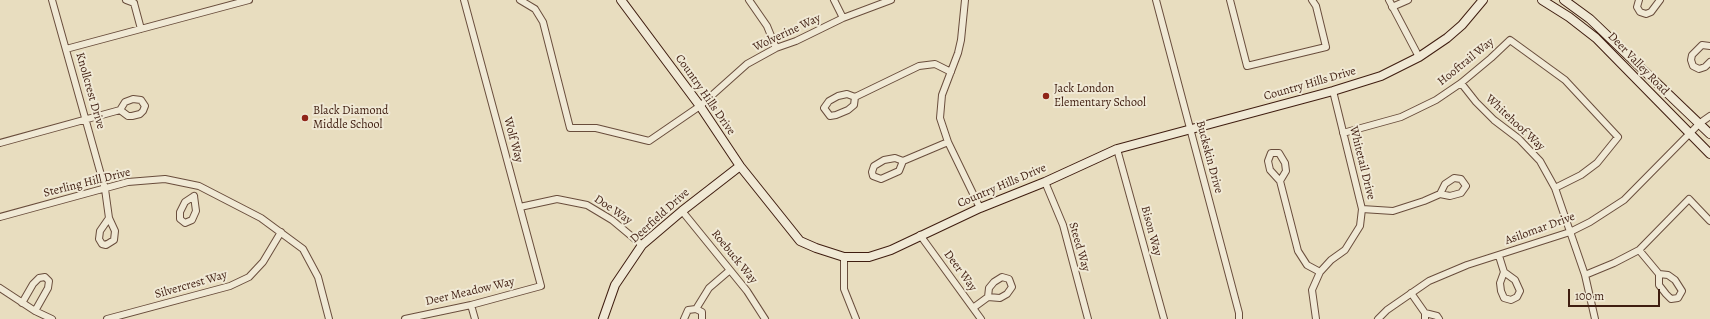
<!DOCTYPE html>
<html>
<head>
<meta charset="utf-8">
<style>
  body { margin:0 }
  #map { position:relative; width:1710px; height:319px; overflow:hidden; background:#e8ddbf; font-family:Alegreya,serif }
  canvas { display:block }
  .scale { position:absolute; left:1568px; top:289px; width:92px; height:18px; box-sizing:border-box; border:2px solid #3f1d10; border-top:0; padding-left:5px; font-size:12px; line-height:14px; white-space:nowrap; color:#3f1d10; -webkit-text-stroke:3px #f0e9d5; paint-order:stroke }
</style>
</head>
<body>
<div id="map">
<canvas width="1710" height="319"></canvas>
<div class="scale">100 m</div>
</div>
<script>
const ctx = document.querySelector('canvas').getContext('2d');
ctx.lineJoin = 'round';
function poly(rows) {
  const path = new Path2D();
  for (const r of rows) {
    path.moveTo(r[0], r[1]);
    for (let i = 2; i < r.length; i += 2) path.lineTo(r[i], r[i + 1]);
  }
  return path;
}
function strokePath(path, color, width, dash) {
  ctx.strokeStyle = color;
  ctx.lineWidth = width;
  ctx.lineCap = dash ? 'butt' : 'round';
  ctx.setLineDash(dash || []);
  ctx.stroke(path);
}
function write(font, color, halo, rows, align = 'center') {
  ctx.font = font + ' Alegreya,serif';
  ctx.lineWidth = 4;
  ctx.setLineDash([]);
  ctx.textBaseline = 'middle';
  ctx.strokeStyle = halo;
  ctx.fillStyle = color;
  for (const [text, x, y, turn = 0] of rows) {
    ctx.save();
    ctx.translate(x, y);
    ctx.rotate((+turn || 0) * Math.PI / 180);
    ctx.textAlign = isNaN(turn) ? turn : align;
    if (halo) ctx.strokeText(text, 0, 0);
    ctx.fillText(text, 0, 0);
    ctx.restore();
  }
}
const street = poly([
  [52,0,105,189,109,218,115,231,114,240,106,245,102,244,99,239,100,231,109,218],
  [126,0,134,3],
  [520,0,535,9,543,22,570,128,596,128,649,141,700,106,747,64,776,48,796,41,843,18,891,0],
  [749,0,767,26,776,48],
  [834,0,843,18],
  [965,0,961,40,958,53,942,95,940,118,948,142,980,208],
  [1156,0,1239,313,1239,319],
  [1230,0,1247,66,1326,47,1316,6,1312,0],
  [1389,0,1419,57],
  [1639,0,1637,7,1640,12,1646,14,1651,12,1660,0],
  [134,3,141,29],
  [1392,7,1408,0],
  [1710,46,1702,45,1692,55,1691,60,1693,66,1699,69,1705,67,1710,62],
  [66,49,249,0],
  [1461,83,1476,102,1494,120,1519,139,1540,161,1555,188,1585,275,1595,319],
  [855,97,854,105,848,110,836,115,830,116,824,108,829,101,838,96,847,94,855,97,919,66,935,64,951,72],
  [1343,133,1401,117,1436,100,1461,83,1491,58,1510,40,1565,80,1618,137,1597,163,1581,175,1555,188],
  [0,143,120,110,125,102,133,99,141,100,145,106,143,111,140,114,132,116,128,116,120,110],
  [1117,149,1164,319],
  [903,161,899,171,881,179,873,176,872,172,874,166,884,160,895,158,903,161,948,142],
  [1280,181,1286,171,1285,163,1279,153,1271,153,1268,161,1270,170,1280,181,1298,251,1307,265,1320,272],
  [1045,182,1063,225,1088,319],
  [194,196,196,211,192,220,185,223,180,219,180,212,185,202,194,196],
  [520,207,557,199,587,205,612,220,642,245],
  [1362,209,1393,211,1424,201,1440,194,1445,184,1454,178,1461,179,1466,186,1461,193,1450,196,1440,194],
  [682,211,747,291,765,319],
  [0,217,128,182,165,179,199,186,261,218,303,249,318,277,329,319],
  [920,235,981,319],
  [1639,250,1659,274,1659,285,1666,294,1671,299,1678,298,1682,291,1675,280,1668,275,1659,274],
  [1499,256,1504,272,1515,280,1520,291,1517,297,1511,300,1504,298,1501,291,1500,283,1504,272],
  [844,257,844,289,856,319],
  [1585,275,1614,263,1639,250,1689,199,1710,221],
  [0,288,35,311,52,319],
  [1411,293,1425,313,1425,319],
  [22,303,33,284,39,278,45,277,49,281,48,288,35,311],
  [471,305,475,319],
  [973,308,988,297,1000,298,1007,294,1012,287,1009,279,1002,277,994,282,989,288,988,297],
  [696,309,709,288,730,270],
  [1425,313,1437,316,1439,319],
  [107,319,230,286,249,277,263,262,281,232],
  [405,319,471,305,541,286,464,0],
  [684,319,688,310,696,309,702,312,702,319],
  [1316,319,1312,290,1320,272,1331,260,1345,250,1360,226,1362,209,1333,91],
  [1378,319,1387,310,1429,281,1467,265,1570,232,1590,222,1624,200,1700,123,1710,116]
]);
const secondary = poly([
  [621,0,700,106,740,166,800,241,816,248,844,257,869,257,891,250,980,208,1045,182,1117,149,1333,91,1381,76,1419,57,1447,38,1462,25,1483,0],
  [1542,0,1569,17,1596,38,1710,154],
  [1564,0,1590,19,1710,134],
  [603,319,615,285,642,245,682,211,740,166]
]);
strokePath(street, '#694d3c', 8);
strokePath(secondary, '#3f1d10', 10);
strokePath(street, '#f0e9d5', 6);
strokePath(secondary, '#f0e9d5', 8);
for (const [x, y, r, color] of [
  [1046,96,4,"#8f2418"],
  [305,118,4,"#8f2418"]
]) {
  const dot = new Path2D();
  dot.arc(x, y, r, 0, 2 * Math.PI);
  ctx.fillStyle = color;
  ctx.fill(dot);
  strokePath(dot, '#f0e9d5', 1.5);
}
write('12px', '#3f1d10', '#f0e9d5', [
  ["Wolverine Way",787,33,-25],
  ["Hooftrail Way",1466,62,-39],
  ["Deer Valley Road",1638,64,46],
  ["Country Hills Drive",1310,84,-16],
  ["Knollcrest Drive",90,91,74],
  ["Country Hills Drive",705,95,55],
  ["Whitehoof Way",1515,123,43],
  ["Wolf Way",513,140,75],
  ["Buckskin Drive",1209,157,75],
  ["Whitetail Drive",1362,163,76],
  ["Sterling Hill Drive",87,183,-14],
  ["Country Hills Drive",1002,186,-23],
  ["Doe Way",613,210,34],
  ["Deerfield Drive",660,216,-42],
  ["Asilomar Drive",1540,229,-20],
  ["Bison Way",1151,231,75],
  ["Steed Way",1079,247,74],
  ["Roebuck Way",734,257,51],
  ["Deer Way",960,271,54],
  ["Silvercrest Way",191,285,-16],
  ["Deer Meadow Way",470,292,-13]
]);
write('12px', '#3f1d10', '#f0e9d5', [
  ["Jack London",1054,89],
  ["Elementary School",1054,103],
  ["Black Diamond",313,111],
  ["Middle School",313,125]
], 'left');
</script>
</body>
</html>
